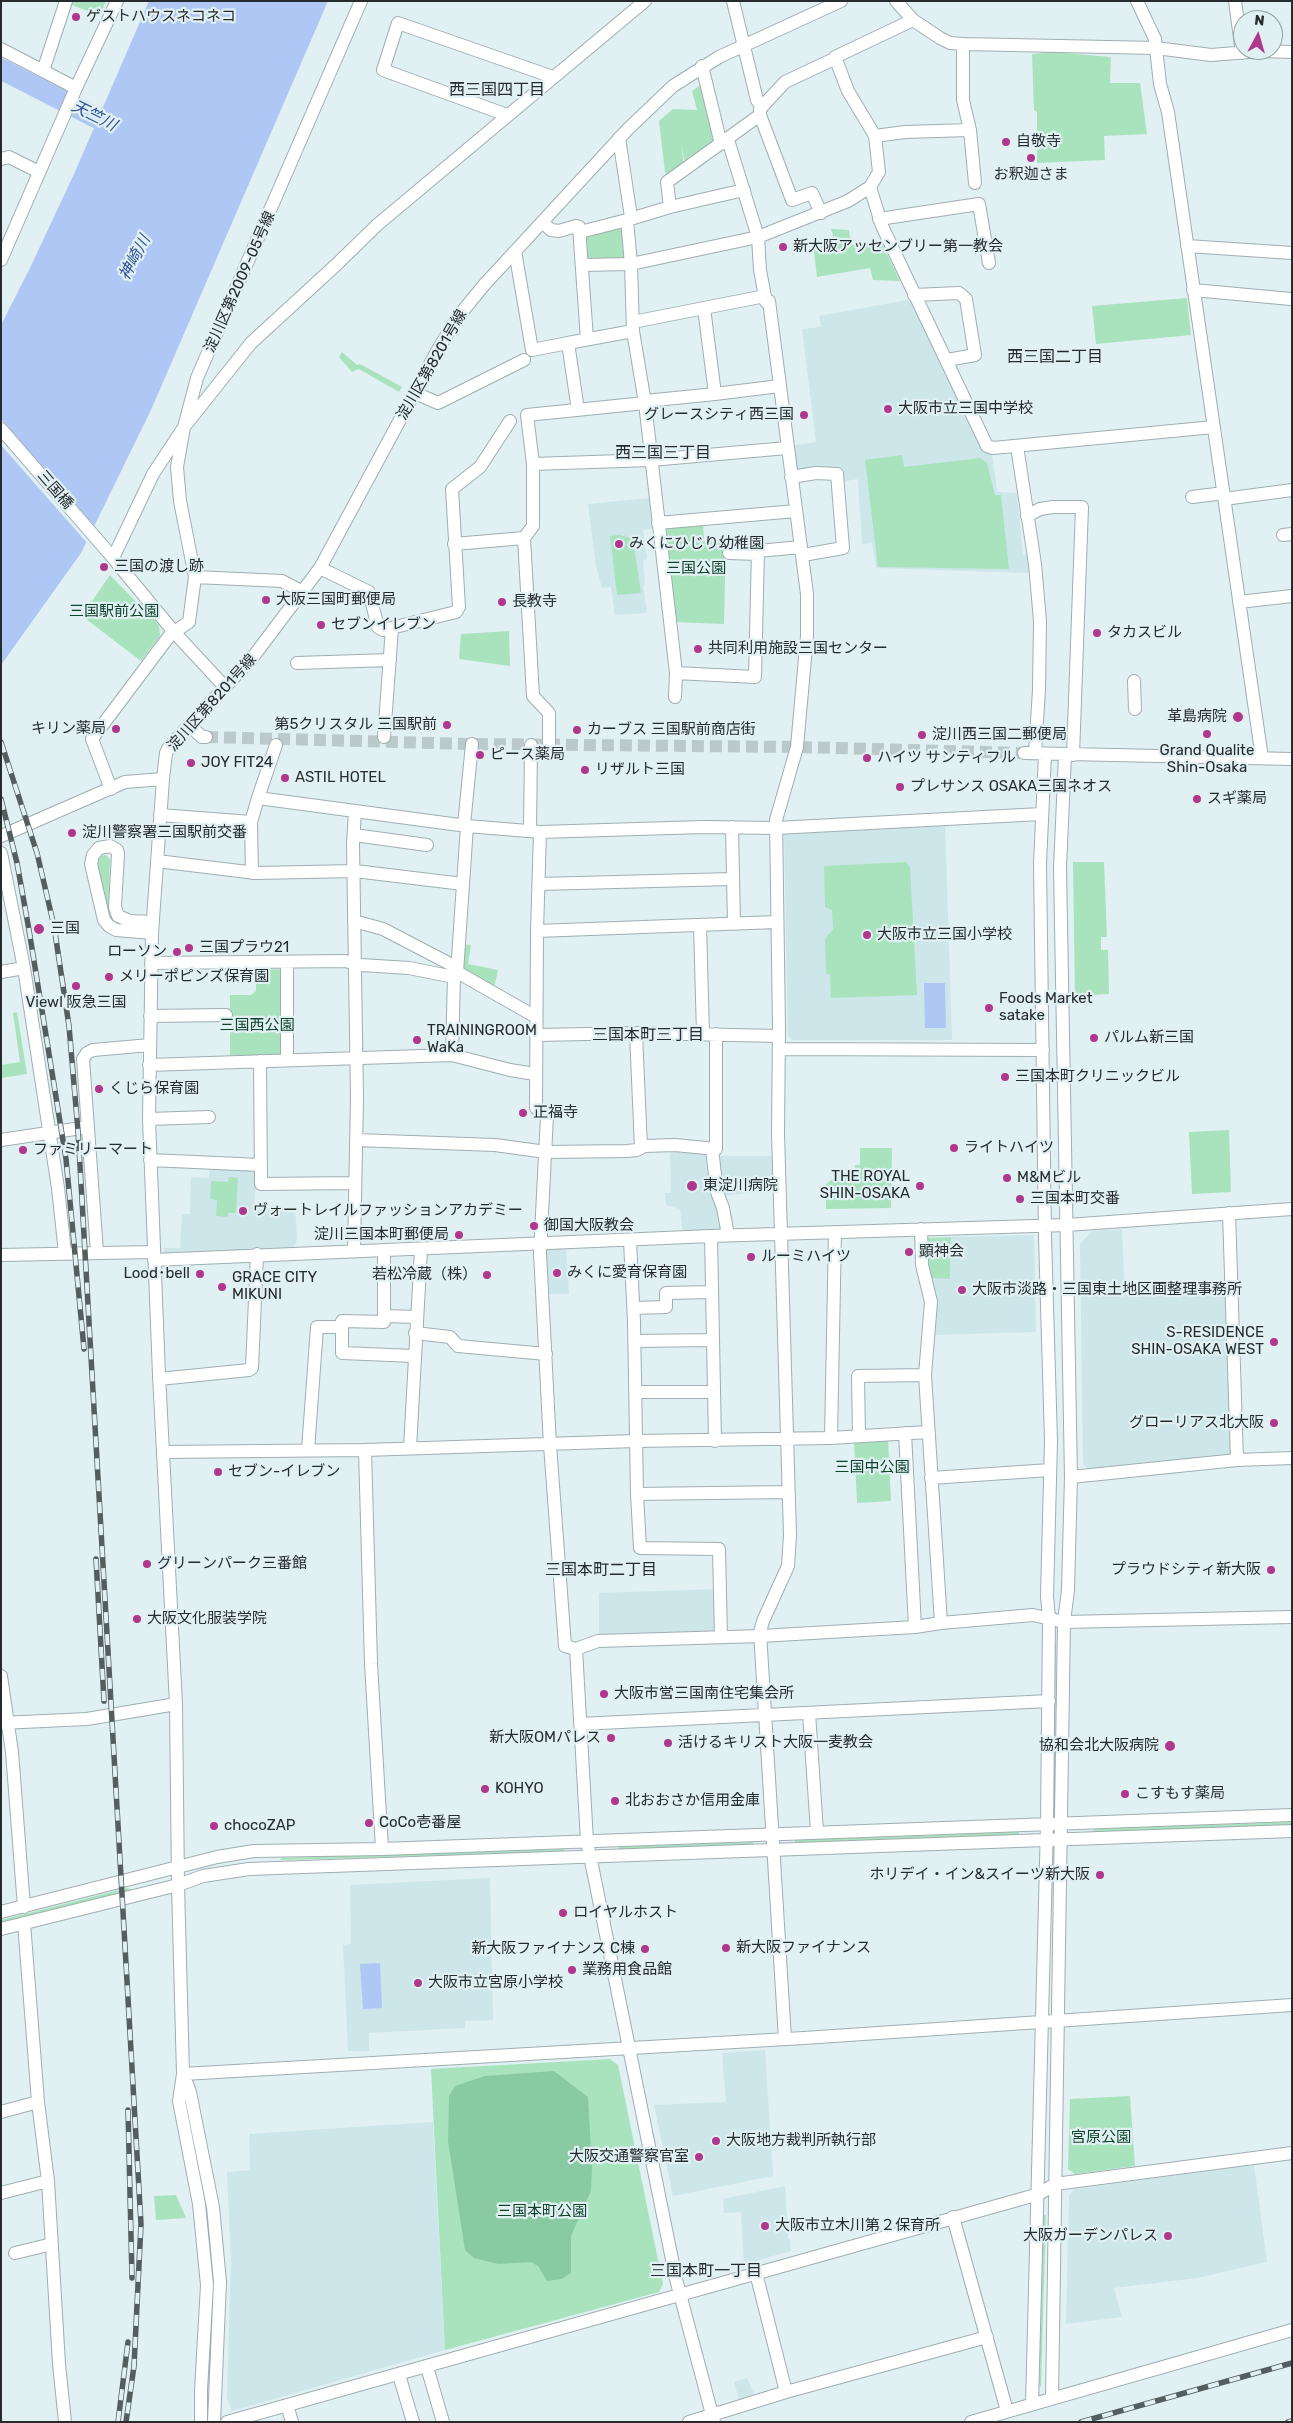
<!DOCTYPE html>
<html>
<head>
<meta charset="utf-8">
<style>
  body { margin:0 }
  #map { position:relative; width:1293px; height:2423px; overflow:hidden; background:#e0f0f3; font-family:Rubik,sans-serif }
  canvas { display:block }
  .frame { position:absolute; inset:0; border:2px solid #262c2d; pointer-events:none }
  .north { position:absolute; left:1233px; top:10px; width:50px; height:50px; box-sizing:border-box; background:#e0f0f3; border:1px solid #96a2a4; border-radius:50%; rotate:6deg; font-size:14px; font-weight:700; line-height:20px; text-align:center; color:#262c2d }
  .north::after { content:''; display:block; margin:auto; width:18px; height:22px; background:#af378c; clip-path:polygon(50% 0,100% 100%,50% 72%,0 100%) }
</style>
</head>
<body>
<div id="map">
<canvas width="1293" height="2423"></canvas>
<div class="frame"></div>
<div class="north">N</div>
</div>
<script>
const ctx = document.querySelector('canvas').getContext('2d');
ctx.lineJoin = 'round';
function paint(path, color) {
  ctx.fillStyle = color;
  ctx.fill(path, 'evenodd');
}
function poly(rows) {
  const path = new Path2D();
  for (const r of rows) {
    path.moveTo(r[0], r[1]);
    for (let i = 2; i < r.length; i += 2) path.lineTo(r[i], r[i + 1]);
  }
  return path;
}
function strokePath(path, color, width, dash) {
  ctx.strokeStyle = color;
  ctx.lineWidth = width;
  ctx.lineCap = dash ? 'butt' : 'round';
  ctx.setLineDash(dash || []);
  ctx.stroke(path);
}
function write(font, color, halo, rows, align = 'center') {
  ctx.font = font + ' Rubik,"Noto Sans JP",sans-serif';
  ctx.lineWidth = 4.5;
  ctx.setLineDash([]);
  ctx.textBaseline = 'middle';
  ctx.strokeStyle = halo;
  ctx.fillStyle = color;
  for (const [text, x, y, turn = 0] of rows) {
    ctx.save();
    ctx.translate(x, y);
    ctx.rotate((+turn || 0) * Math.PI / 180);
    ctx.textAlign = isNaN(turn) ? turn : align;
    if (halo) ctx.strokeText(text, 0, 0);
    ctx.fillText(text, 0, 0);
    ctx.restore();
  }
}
paint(poly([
  [907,300,912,303,985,453,992,453,997,492,1017,493,1023,555,1028,555,1030,573,876,568,872,543,862,544,858,479,839,482,838,473,794,475,791,446,816,442,802,329,821,327,819,316],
  [650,498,655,528,643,530,647,559,643,560,645,585,643,585,647,613,615,615,611,587,602,588,596,566,588,504],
  [945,823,952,1040,793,1040,788,1036,784,835],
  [670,1149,703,1151,710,1157,726,1231,683,1234,680,1209,666,1205,665,1193,671,1193],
  [714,1156,772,1156,773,1191,720,1196],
  [210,1165,257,1167,254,1208,295,1207,297,1240,293,1248,164,1254,164,1248,180,1248,182,1214,190,1214,191,1177,209,1178],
  [1122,1229,1125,1294,1225,1288,1234,1450,1229,1455,1089,1469,1083,1464,1080,1244,1092,1231],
  [1034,1235,1036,1332,932,1335,930,1278,950,1279,951,1237],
  [566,1248,569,1294,547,1294,544,1253,547,1249],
  [719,1589,720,1632,599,1634,599,1593],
  [490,1878,493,2020,465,2021,465,2028,369,2033,369,2051,348,2051,343,1945,351,1944,350,1885],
  [765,2050,773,2176,673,2196,654,2105,726,2102,722,2053],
  [433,2122,445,2350,232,2411,227,2398,231,2261,227,2172,250,2170,249,2134],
  [1254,2165,1267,2262,1197,2278,1114,2288,1122,2317,1066,2324,1069,2195,1074,2189],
  [785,2186,788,2239,790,2239,791,2251,744,2264,741,2212,724,2213,723,2199],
  [747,2378,754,2394,739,2399,734,2382]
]), '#cde6ea');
paint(poly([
  [72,1,106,1,100,15,71,5],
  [1052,52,1111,57,1110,83,1140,83,1147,134,1104,136,1105,160,1037,163,1037,112,1034,110,1032,54],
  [703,83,716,141,685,163,681,144,684,164,668,177,665,172,659,121,673,109,697,110,692,91],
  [624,225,624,257,585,262,586,234],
  [831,229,849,230,851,245,880,240,900,281,873,280,870,268,817,277,813,244,834,239],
  [1187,298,1191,335,1096,344,1092,306],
  [342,352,357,365,360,364,402,387,399,392,359,369,352,372,339,357],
  [902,455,904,467,980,458,987,463,995,495,1001,495,1009,569,878,567,865,460],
  [703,522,704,541,726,540,724,624,673,622,662,525],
  [620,535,630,538,631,546,634,546,641,593,617,595,610,536],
  [110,575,159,625,160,636,141,661,82,616],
  [509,631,510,666,459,659,461,634],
  [106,855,110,860,108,909,96,864,100,856],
  [906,862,910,867,917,995,831,998,830,974,826,974,825,939,833,929,832,910,825,907,824,866],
  [1073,862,1104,862,1107,937,1101,937,1101,950,1108,950,1109,994,1075,996],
  [462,944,471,945,468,964,498,970,494,988,463,972],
  [284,969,284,1057,230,1058,230,995,251,995,256,991,256,970],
  [17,1012,27,1074,1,1078,1,1065,20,1062,13,1013],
  [1229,1130,1231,1192,1192,1194,1189,1132],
  [860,1148,892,1148,891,1208,826,1209,826,1184,834,1178,834,1174,855,1173,855,1165,860,1165],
  [229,1177,238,1178,236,1213,228,1213,228,1217,216,1216,217,1200,210,1199,211,1181,228,1182],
  [951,1237,950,1279,928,1278,924,1238],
  [888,1439,891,1501,857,1503,854,1440],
  [1056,1645,1055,1797,1053,1797,1055,1646],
  [1292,1822,1292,1825,1093,1832,1094,1829],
  [1019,1832,1019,1835,795,1843,795,1840],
  [753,1842,753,1845,618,1850,619,1847],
  [564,1849,564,1852,280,1860,281,1858],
  [127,1888,132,1890,1,1923,1,1920],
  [610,2059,618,2065,663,2284,659,2292,445,2350,431,2069],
  [1130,2096,1135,2166,1075,2174,1068,2169,1070,2099],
  [176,2195,186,2218,156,2220,154,2196],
  [1043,2215,1046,2215,1041,2387,1039,2385]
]), '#a8e3be');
paint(poly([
  [554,2071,588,2097,592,2169,591,2191,571,2236,571,2273,562,2279,547,2281,538,2266,531,2262,498,2264,474,2258,465,2250,448,2141,449,2096,455,2086,485,2076]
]), '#89caa2');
paint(poly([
  [149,1,328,1,151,410,81,553,1,665,1,325,30,268,74,174],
  [924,983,945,983,946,1028,925,1028],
  [380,1963,382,2008,363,2009,360,1964]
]), '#afc7f5');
paint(poly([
  [1,419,96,528,88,544,1,445]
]), '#e0f0f3');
strokePath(poly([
  [1,69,124,132]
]), '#afc7f5', 21);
strokePath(poly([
  [206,737,472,744,797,747,1024,753]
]), '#bbc9cb', 12, [12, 6]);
const minor = poly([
  [733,1,757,100,762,107],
  [896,1,913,20],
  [1137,1,1155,39,1160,84,1168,112,1262,758],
  [1235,1,1242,53],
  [963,44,963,100,970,130,975,183],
  [1,49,76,88],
  [702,66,721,144],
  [43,71,66,1],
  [507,115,383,70,398,23,553,77],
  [760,115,792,200,812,193,821,213],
  [875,136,905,132,970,130],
  [619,138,631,217],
  [728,140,758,237,760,270,766,302,769,301,807,594,807,636,797,747,776,820,779,1027,778,1134,790,1535,788,1566,763,1621,760,1632,785,2039],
  [1,159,9,157,39,172],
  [670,207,744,190],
  [879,219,979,204,989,263],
  [542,222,551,230,559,231,576,226,579,227,587,339],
  [580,232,627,220],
  [1187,246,1292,253],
  [515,251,532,350,568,343,578,410],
  [1,260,76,88,117,1],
  [582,265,631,264,758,237,848,201,870,187],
  [1193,290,1291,299],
  [914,295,959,293,966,299,975,355,947,360],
  [633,322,765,296],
  [568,343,633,331],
  [415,393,438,403,524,360],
  [715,394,780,386],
  [645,401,715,394,704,308],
  [1214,427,993,448,987,446,882,226,870,187,879,172,875,136,848,91,835,57,913,20,940,38,950,43,963,44,1156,48,1211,55,1261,51,1292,52],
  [1,429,108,552,174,632,225,687],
  [1017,446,1035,564,1040,621,1039,690,1035,753],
  [533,464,651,460,787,448],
  [791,477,816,473,837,474,843,548,803,555],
  [1192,497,1224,493],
  [1224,499,1292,490],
  [1027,516,1040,509,1053,507,1082,507,1073,755],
  [658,523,796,511],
  [1283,535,1292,534],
  [454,544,524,538],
  [729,553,758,554],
  [113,558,153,474,184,427,197,378,361,1],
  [320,568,369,592,378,627,383,630,456,612,459,607,452,489,480,467,510,421],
  [195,577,282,581,303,592],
  [1239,602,1292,596],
  [297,663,390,660],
  [676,673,755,677,758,551,801,547],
  [1134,681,1135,709],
  [675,697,676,673,645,403,633,331,631,264,627,220,670,207,667,182,760,115,760,109,785,82,836,58],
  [189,725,202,737,206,737],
  [384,737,392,628],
  [549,745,549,713,533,696,524,538,533,526,533,464,527,415,645,403],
  [1024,753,1292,759],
  [111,789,92,739,170,635,189,622,195,577,180,501,177,467,184,427,251,343,337,264,377,225,645,1],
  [258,798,276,745],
  [160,815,251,822,258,798,467,826,540,832,703,827,776,828,1041,814],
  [251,822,252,873],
  [464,825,472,744],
  [732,827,734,924],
  [530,831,531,745],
  [540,832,537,931,536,1108,547,1116,540,1253,550,1445,565,1646,576,1649,598,1641,761,1636,915,1627,941,1623,1033,1615,1064,1622,1292,1617],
  [354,835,427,845],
  [1,836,125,782,163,779],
  [1,853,24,968,58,1188,65,1253],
  [157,861,256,873,355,871,463,884],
  [539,884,732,879],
  [354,921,383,929,456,967],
  [700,925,703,1034],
  [537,931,777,922],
  [152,933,116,930,109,926,104,920,91,864,93,855,99,848,110,846,117,850,118,854,115,907,118,916,130,921,153,922],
  [151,963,345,961,361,965,409,968,454,977],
  [287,963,287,1060],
  [1,972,24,968],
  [457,972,536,1017],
  [150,1016,226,1015],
  [636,1033,641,1148],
  [536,1035,639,1033,779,1036],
  [779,1049,1043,1050],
  [452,1055,454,977,457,972,467,826],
  [260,1061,261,1184,354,1183],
  [149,1065,452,1055,510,1070,535,1074],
  [149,1119,209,1117],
  [1,1140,88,1127],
  [356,1140,495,1145,546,1152,627,1151,637,1150,644,1146,675,1145,716,1149,716,1034],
  [712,1149,717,1192,723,1208,728,1235],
  [150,1160,261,1165],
  [1229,1213,1237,1460,1292,1458],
  [921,1229,922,1265,931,1302,925,1375,941,1623],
  [711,1236,715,1441],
  [630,1241,634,1322,637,1494,640,1548,719,1549,721,1637],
  [384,1250,384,1322,342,1321,342,1353,414,1356],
  [354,1251,357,1098,353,844,355,811],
  [97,1252,83,1059,87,1053,93,1050,150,1045],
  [1,1255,153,1252],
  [154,1260,711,1236,1067,1225,1292,1209],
  [634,1308,666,1307,666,1293,712,1292],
  [384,1316,417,1317],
  [415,1333,450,1337,458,1346,546,1354],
  [634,1341,712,1340],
  [159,1379,249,1370,252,1368,257,1254],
  [635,1392,714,1392],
  [905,1433,915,1627],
  [859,1436,858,1376,925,1375],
  [831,1438,835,1232],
  [410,1448,421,1250],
  [308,1450,317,1327,342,1327],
  [365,1450,371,1664,382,1849],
  [164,1452,365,1450,636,1441,831,1438,928,1432],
  [1071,1477,1237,1460],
  [931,1478,1050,1470],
  [637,1494,788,1492],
  [576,1649,587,1841,676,2279,714,2422],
  [1,1676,12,1752,24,1907],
  [809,1713,817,1832],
  [1,1723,87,1719,176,1704],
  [580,1724,1049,1701],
  [1,1912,217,1857,254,1851,382,1849,1292,1815],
  [24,1923,38,2102,48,2181,59,2364,65,2422],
  [1,1929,178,1885,203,1876,249,1869,1292,1831],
  [183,2074,804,2038,1292,2005],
  [184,2076,190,2092,213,2207,220,2282,214,2422],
  [1,2112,38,2102],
  [1,2193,48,2181],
  [953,2217,1007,2411],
  [15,2253,52,2244],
  [756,2273,786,2392],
  [427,2367,443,2422],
  [399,2375,413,2422],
  [1052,2398,1064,1622,1068,1590,1071,1477,1060,868,1065,755],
  [1032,2404,1047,1825,1049,1618,1047,1596,1051,1441,1045,1237,1040,864,1045,754],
  [287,2405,292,2422],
  [201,2422,201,2390,207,2285,199,2204,179,2101,183,2074,178,1885,176,1704,159,1375,149,1119,152,933,163,779,166,753,169,747,253,657,320,568,436,353,457,318,484,285,628,129,673,86,719,57,841,1],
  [227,2422,1039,2194,1055,2184,1292,2153],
  [689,2422,786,2392,987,2337],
  [971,2422,1292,2330]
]);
strokePath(minor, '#9faeb1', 14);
strokePath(minor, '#fff', 12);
const rail = poly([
  [1,742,37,853,54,926,69,1026,78,1131,141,2224,134,2366,126,2422],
  [1,799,17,863,29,930,66,1159,84,1349],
  [96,1559,104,1701],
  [128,2110,132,2278],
  [118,2422,128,2342],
  [1081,2422,1292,2363],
  [1288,2422,1292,2421]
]);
strokePath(rail, '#555e5f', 5.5);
strokePath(rail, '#e0f0f3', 4, [11]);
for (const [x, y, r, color] of [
  [76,17,5,"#af378c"],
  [1006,142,5,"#af378c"],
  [1031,158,5,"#af378c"],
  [783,247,5,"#af378c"],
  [888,409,5,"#af378c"],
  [804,415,5,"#af378c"],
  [619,544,5,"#af378c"],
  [104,567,5,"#af378c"],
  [266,600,5,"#af378c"],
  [502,602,5,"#af378c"],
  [321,625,5,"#af378c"],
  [1097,633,5,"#af378c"],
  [698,649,5,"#af378c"],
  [1238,717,6,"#af378c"],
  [447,725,5,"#af378c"],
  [116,729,5,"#af378c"],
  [577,730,5,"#af378c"],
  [1207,734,5,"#af378c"],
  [922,735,5,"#af378c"],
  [480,755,5,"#af378c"],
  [867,758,5,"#af378c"],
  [191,763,5,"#af378c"],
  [585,770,5,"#af378c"],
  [285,778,5,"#af378c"],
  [900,787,5,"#af378c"],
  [1197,799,5,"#af378c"],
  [72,833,5,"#af378c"],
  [39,929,6,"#af378c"],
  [867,935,5,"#af378c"],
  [189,948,5,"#af378c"],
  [177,952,5,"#af378c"],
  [109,977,5,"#af378c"],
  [76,986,5,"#af378c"],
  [989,1008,5,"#af378c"],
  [1094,1038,5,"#af378c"],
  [417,1040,5,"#af378c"],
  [1005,1077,5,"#af378c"],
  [99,1089,5,"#af378c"],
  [523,1113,5,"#af378c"],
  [954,1148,5,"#af378c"],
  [23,1150,5,"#af378c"],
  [1007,1178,5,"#af378c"],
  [692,1186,6,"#af378c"],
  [920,1186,5,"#af378c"],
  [1020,1199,5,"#af378c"],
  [243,1211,5,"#af378c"],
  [534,1226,5,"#af378c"],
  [459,1235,5,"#af378c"],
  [909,1252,5,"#af378c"],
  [751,1257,5,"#af378c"],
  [557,1273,5,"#af378c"],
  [200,1274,5,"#af378c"],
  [487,1275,5,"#af378c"],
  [222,1287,5,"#af378c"],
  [962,1290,5,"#af378c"],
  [1274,1342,5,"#af378c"],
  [1274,1423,5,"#af378c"],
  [218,1472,5,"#af378c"],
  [147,1564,5,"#af378c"],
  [1271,1570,5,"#af378c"],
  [137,1619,5,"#af378c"],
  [604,1694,5,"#af378c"],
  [611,1738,5,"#af378c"],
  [668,1743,5,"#af378c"],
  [1170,1746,6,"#af378c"],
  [485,1789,5,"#af378c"],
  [1125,1794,5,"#af378c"],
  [615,1801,5,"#af378c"],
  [369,1823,5,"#af378c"],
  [214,1826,5,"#af378c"],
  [1100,1875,5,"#af378c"],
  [563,1913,5,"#af378c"],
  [726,1948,5,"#af378c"],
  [645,1949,5,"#af378c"],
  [572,1970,5,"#af378c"],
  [418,1983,5,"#af378c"],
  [716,2141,5,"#af378c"],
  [699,2157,5,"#af378c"],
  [765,2226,5,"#af378c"],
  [1168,2236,5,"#af378c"]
]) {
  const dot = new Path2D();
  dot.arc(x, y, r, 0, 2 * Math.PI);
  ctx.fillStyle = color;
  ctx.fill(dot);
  strokePath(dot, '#e0f0f3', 2);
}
write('15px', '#262c2d', '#e0f0f3', [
  ["ゲストハウスネコネコ",86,17],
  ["自敬寺",1016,142],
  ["お釈迦さま",1031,175,"center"],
  ["新大阪アッセンブリー第一教会",793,247],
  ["大阪市立三国中学校",898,409],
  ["グレースシティ西三国",794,415,"right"],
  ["みくにひじり幼稚園",629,544],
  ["三国の渡し跡",114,567],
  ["大阪三国町郵便局",276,600],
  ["長教寺",512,602],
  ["セブンイレブン",331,625],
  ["タカスビル",1107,633],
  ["共同利用施設三国センター",708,649],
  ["革島病院",1227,717,"right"],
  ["第5クリスタル 三国駅前",437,725,"right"],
  ["キリン薬局",106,729,"right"],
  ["カーブス 三国駅前商店街",587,730],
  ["淀川西三国二郵便局",932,735],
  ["Grand Qualite",1207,751,"center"],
  ["Shin-Osaka",1207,768,"center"],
  ["ピース薬局",490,755],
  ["ハイツ サンティフル",877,758],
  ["JOY FIT24",201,763],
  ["リザルト三国",595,770],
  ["ASTIL HOTEL",295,778],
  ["プレサンス OSAKA三国ネオス",910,787],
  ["スギ薬局",1207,799],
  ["淀川警察署三国駅前交番",82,833],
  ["三国",50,929],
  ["大阪市立三国小学校",877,935],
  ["三国プラウ21",199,948],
  ["ローソン",167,952,"right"],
  ["メリーポピンズ保育園",119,977],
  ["Foods Market",999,999],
  ["satake",999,1016],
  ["Viewl 阪急三国",76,1003,"center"],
  ["TRAININGROOM",427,1031],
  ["WaKa",427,1048],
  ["パルム新三国",1104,1038],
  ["三国本町クリニックビル",1015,1077],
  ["くじら保育園",109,1089],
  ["正福寺",533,1113],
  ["ライトハイツ",964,1148],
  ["ファミリーマート",33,1150],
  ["THE ROYAL",910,1177,"right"],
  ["SHIN-OSAKA",910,1194,"right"],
  ["M&Mビル",1017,1178],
  ["東淀川病院",703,1186],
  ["三国本町交番",1030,1199],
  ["ヴォートレイルファッションアカデミー",253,1211],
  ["御国大阪教会",544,1226],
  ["淀川三国本町郵便局",449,1235,"right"],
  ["顕神会",919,1252],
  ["ルーミハイツ",761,1257],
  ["みくに愛育保育園",567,1273],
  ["Lood･bell",190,1274,"right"],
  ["若松冷蔵（株）",477,1275,"right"],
  ["GRACE CITY",232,1278],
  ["MIKUNI",232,1295],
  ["大阪市淡路・三国東土地区画整理事務所",972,1290],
  ["S-RESIDENCE",1264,1333,"right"],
  ["SHIN-OSAKA WEST",1264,1350,"right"],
  ["グローリアス北大阪",1264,1423,"right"],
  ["セブン-イレブン",228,1472],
  ["グリーンパーク三番館",157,1564],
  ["プラウドシティ新大阪",1261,1570,"right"],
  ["大阪文化服装学院",147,1619],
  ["大阪市営三国南住宅集会所",614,1694],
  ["新大阪OMパレス",601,1738,"right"],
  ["活けるキリスト大阪一麦教会",678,1743],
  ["協和会北大阪病院",1159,1746,"right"],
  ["KOHYO",495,1789],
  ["こすもす薬局",1135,1794],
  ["北おおさか信用金庫",625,1801],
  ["CoCo壱番屋",379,1823],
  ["chocoZAP",224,1826],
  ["ホリデイ・イン&スイーツ新大阪",1090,1875,"right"],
  ["ロイヤルホスト",573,1913],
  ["新大阪ファイナンス",736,1948],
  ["新大阪ファイナンス C棟",635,1949,"right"],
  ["業務用食品館",582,1970],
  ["大阪市立宮原小学校",428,1983],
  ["大阪地方裁判所執行部",726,2141],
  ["大阪交通警察官室",689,2157,"right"],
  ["大阪市立木川第２保育所",775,2226],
  ["大阪ガーデンパレス",1158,2236,"right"]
], 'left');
write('15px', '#262c2d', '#e0f0f3', [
  ["淀川区第2009-05号線",240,282,-66],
  ["淀川区第8201号線",432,365,-60],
  ["三国橋",55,490,49],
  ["淀川区第8201号線",212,703,-48]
]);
write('15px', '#104329', '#e0f0f3', [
  ["三国公園",696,569],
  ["三国駅前公園",114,612],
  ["三国西公園",257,1026],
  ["三国中公園",872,1468],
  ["宮原公園",1101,2138],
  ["三国本町公園",542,2212]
]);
write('16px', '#262c2d', '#e0f0f3', [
  ["西三国四丁目",497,90],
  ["西三国二丁目",1055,357],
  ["西三国三丁目",663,453],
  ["三国本町三丁目",648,1035],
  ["三国本町二丁目",601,1570],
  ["三国本町一丁目",706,2271]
]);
write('italic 16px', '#335598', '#e0f0f3', [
  ["天竺川",94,116,27],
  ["神崎川",135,258,-62]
]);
</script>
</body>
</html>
